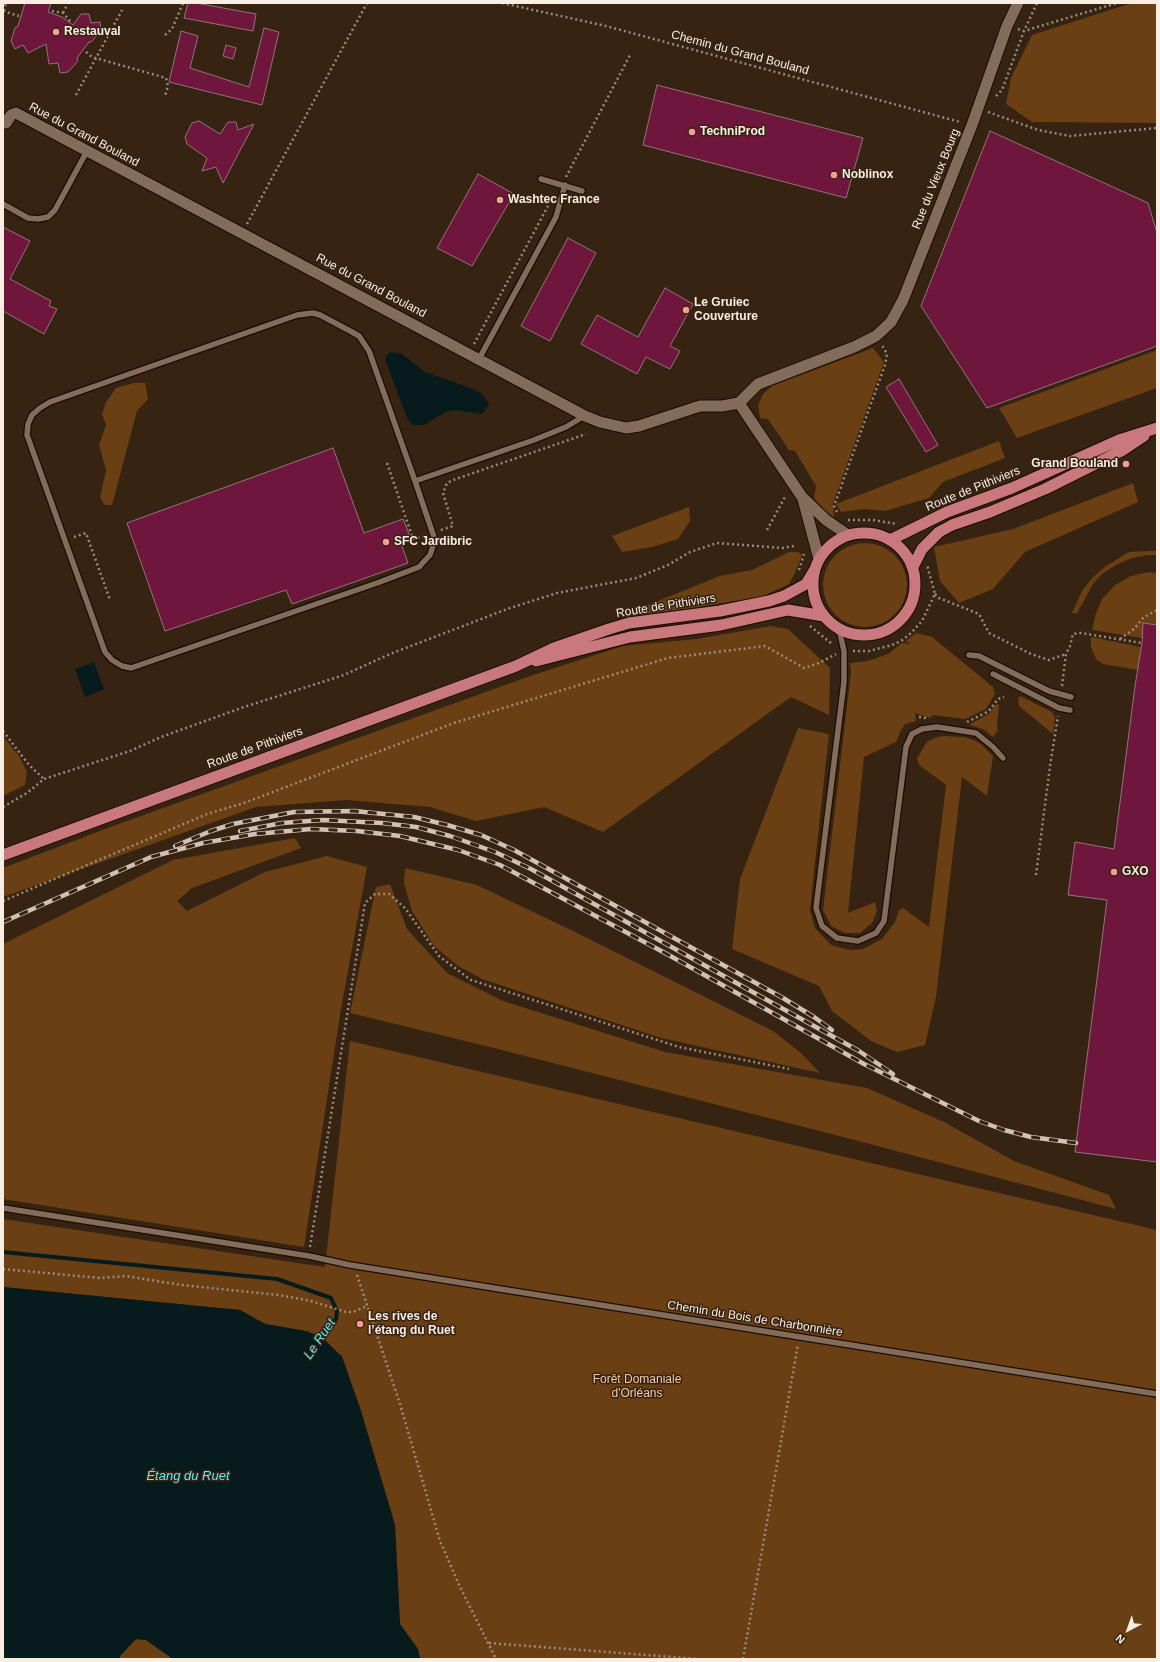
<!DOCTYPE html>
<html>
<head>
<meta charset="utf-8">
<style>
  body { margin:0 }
  #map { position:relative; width:1160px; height:1662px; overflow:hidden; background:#362312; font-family:Arial,sans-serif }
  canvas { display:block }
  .frame { position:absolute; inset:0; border:4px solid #faede2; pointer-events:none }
  .north { position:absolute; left:1108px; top:1610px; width:40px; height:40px; -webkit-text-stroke:3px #362312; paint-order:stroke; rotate:221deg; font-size:11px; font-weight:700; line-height:16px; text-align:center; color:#faede2 }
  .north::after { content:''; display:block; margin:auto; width:14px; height:18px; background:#faede2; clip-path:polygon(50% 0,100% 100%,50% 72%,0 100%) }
</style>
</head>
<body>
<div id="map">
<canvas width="1160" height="1662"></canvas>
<div class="frame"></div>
<div class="north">N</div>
</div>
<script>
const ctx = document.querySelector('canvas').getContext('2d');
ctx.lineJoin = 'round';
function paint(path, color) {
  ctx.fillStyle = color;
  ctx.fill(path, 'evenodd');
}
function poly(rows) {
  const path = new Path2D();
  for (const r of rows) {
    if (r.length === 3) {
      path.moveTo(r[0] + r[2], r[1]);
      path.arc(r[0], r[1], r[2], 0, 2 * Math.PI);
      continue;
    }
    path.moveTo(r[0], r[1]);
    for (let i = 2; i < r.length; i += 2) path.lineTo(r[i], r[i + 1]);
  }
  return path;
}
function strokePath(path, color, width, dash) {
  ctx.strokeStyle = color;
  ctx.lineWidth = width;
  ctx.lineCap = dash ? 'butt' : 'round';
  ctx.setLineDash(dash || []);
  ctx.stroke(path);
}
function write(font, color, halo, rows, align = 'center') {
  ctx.font = font + ' Arial,sans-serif';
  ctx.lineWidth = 3;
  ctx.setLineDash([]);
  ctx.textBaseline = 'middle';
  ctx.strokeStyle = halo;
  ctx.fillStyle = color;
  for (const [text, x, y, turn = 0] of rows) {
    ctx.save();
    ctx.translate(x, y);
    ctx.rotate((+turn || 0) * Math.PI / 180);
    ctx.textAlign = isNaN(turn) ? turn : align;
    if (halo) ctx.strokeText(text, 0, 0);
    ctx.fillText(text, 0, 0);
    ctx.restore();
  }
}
paint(poly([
  [1132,3,1157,3,1157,123,1032,122,1006,104,1011,78,1032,35],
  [873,348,884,362,833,503,834,517,826,512,814,498,816,486,795,451,789,450,768,419,760,418,758,405,763,394,772,386],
  [1157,350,1157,388,1017,438,999,408],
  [134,383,145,383,148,399,137,411,112,505,105,505,100,498,106,470,99,445,106,425,102,414,106,402,116,388],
  [999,441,1005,458,943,482,929,498,885,511,864,509,841,512,836,504],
  [1133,483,1138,502,1025,552,993,589,959,603,940,581,934,547,1013,529],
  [689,507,690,521,678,539,652,547,622,552,612,536],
  [865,585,42],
  [1150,551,1157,551,1157,555,1148,555,1132,558,1118,564,1103,573,1093,584,1077,613,1072,613,1082,591,1093,577,1106,566,1129,552],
  [789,552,798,552,802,555,794,575,789,584,763,596,639,617,638,609,720,576,752,570],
  [1149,572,1157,573,1157,625,1143,623,1142,638,1092,630,1096,613,1102,599,1115,585,1131,576],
  [771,626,788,629,830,668,829,715,791,697,603,832,544,807,476,821,430,807,346,800,256,807,3,897,3,868,113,826,533,675,623,646,696,639],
  [916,633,932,637,993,687,995,694,986,709,965,719,933,715,930,718,915,713,916,721,905,724,901,730,896,742,864,757,848,913,875,902,877,911,872,923,860,933,845,933,831,926,823,910,851,672,850,663,868,661,888,654,902,643,911,644,906,641],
  [1091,637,1141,647,1138,670,1103,664,1096,659,1091,647],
  [1020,696,1052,712,1055,717,1053,734,1019,706,1018,699],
  [999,704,997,726,998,730,993,737,983,729,969,725,990,713,995,705],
  [798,728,829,734,810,910,815,928,831,945,850,950,863,949,882,939,895,922,899,910,903,908,929,927,946,785,919,765,917,758,927,742,934,738,943,736,964,737,974,740,981,744,993,756,987,796,962,777,936,997,925,1045,897,1052,871,1041,832,1011,819,986,732,949,740,879],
  [3,736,19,756,27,772,25,785,3,796],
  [295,838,301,848,192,888,177,901,187,911,265,872,327,856,367,867,341,1009,304,1247,3,1199,3,944,173,860],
  [405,868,477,885,571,930,773,1031,801,1053,820,1073,661,1038,482,979,458,966,434,946,412,911,404,883],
  [390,884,407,929,447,973,503,1001,665,1052,867,1088,944,1122,1014,1161,1109,1195,1116,1209,847,1138,494,1048,350,1013,376,887],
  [350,1041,1157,1230,1157,1659,420,1659,418,1649,400,1624,395,1525,361,1411,342,1356,306,1331,265,1324,240,1310,3,1287,3,1219,325,1267],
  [136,1639,146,1640,173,1659,120,1659,120,1656]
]), '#6a3f13');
paint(poly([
  [391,352,402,354,425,372,468,387,481,393,489,404,486,409,482,414,455,410,446,412,424,425,413,425,407,418,385,359,387,355],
  [94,662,104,689,85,697,75,669],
  [3,1287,240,1310,265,1324,306,1331,322,1337,342,1357,361,1411,395,1525,400,1624,418,1649,420,1659,173,1659,146,1640,136,1639,120,1656,120,1659,3,1659]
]), '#081b1c');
strokePath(poly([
  [3,1252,277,1279,331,1298,337,1311,336,1319,319,1342]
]), '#081b1c', 4);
const building = poly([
  [25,3,51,3,48,12,62,17,73,25,81,14,89,14,91,23,100,22,101,31,91,42,89,42,77,58,78,61,68,72,60,73,58,63,49,64,46,44,28,53,23,45,15,49,11,41,15,28,18,26,25,3],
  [188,3,196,3,256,14,253,31,184,18,188,3],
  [264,28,279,32,262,105,169,82,181,31,198,36,190,68,249,87,264,28],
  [226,45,236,48,233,59,223,56,226,45],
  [657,85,863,138,846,198,643,145,657,85],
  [199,121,220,134,228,122,236,122,238,130,254,124,223,183,216,167,202,171,207,158,187,144,185,137,192,123,199,121],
  [990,131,1148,203,1157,233,1157,346,987,408,921,306,990,131],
  [478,174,514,194,472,266,437,248,478,174],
  [3,227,30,241,10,279,51,301,49,306,57,309,44,334,3,311,3,227],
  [568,238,596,253,550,341,521,326,568,238],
  [665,288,693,304,670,346,680,351,670,369,646,357,637,374,581,344,597,315,638,337,665,288],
  [899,379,938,445,926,452,886,387,899,379],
  [333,448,364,533,403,519,409,534,399,538,408,563,292,604,286,590,165,631,127,523,333,448],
  [1143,623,1157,625,1157,1162,1075,1152,1107,900,1068,895,1075,842,1114,849,1135,686,1142,643,1143,623]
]);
paint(building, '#6f163c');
strokePath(building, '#92747c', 1);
const service = poly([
  [541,179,582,191],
  [3,204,28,218,38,219,48,217,55,210,87,151],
  [479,359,556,217,565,185],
  [415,481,435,540,430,555,419,567,380,582,131,668,122,666,112,660,105,652,27,435,28,424,32,415,40,408,50,402,297,315,313,313,320,315,352,332,359,336,369,351,415,481,534,440,566,427,584,416],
  [839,629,844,651,844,682,816,908,822,926,837,938,858,941,876,933,884,921,906,747,912,734,922,729,937,727,976,733,993,747,1003,758],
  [969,655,979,656,1049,691,1071,697],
  [993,674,1059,708,1070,710],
  [3,1208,309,1256,350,1265,1157,1394]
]);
const minor = poly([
  [6,123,11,115,16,113,585,416,600,422,626,428,639,426,700,406,722,406,739,403]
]);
const tertiary = poly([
  [803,499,819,559],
  [848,535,826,520,802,497,739,403,758,384,854,347,876,336,891,322,903,300,972,125,1007,26,1018,3]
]);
const primary = poly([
  [864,584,51],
  [890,540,947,512,1012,488,1119,440,1157,428],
  [913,567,922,549,939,532,952,525,990,512,1045,489,1123,450,1144,436],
  [536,661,630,637,721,625,788,610,824,616],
  [3,855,516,666,554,648,609,629,629,623,720,611,769,601,784,596,806,584,815,569]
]);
strokePath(service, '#1c0b00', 8);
strokePath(minor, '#1c0b00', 13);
strokePath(tertiary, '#1c0b00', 13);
strokePath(primary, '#1c0b00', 13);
strokePath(poly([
  [502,3,606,26,960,122],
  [3,11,19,16],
  [4,11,6,3],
  [52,11,63,13,71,22],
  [63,13,68,3],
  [1018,29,1024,31,1117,3],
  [165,35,172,29,183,3],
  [86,52,92,57,166,78,168,86,165,96],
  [76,95,122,10],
  [996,96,1002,90,1024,31,1037,3],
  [988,112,1038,130,1070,136,1157,128],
  [566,177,630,55],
  [247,224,367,3],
  [474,344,548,206],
  [387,463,413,539,425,536],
  [837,512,834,506,885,365,887,354,882,345],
  [848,520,873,520,897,524],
  [441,530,453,526,443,493,447,483,453,480,586,434],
  [767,530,786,495],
  [74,537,86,533,110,600],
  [799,570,804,554],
  [935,594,939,598,979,614,989,633,1031,654,1049,660,1066,654],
  [810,626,832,644],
  [1120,639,1134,629,1143,618,1157,610],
  [853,651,869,651,892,645,901,641,911,633,922,621,935,594,927,565],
  [1062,686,1066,654,1070,646,1073,634,1081,633,1142,643],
  [919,717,926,718],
  [967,722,989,711,998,699,1004,697],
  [3,731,29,765,44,779],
  [3,807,27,793,44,779,130,751,161,737,244,707,344,675,390,654,510,608,557,593,636,578,668,565,690,552,717,543,782,548,794,546],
  [1036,875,1050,766,1058,716],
  [3,901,207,814,244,803,454,723,668,658,765,646,804,668,819,663,836,654],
  [310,1247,365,903,375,894,389,894,405,908,439,956,471,980,679,1047,789,1069],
  [3,1269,100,1278,126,1276,181,1285,279,1295,311,1301,346,1312,353,1312,367,1306],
  [357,1275,400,1404,440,1541,460,1587,496,1659],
  [489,1643,699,1659],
  [743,1659,798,1344]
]), '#9b8b7d', 2.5, [2, 3]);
strokePath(service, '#836d5a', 5.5);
strokePath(minor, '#836d5a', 11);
strokePath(tertiary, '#836d5a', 11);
strokePath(primary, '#c9787d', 11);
const rail = poly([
  [240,831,282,823,323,820,382,823,416,827,450,836,495,852,531,869,859,1051,893,1074],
  [175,846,211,831,233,824,294,812,354,811,414,817,447,825,481,835,514,850,783,998,814,1017,832,1030],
  [3,922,151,857,203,843,255,834,311,829,357,831,400,836,458,850,500,865,665,953,864,1064,979,1121,1004,1130,1031,1137,1076,1143]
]);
strokePath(rail, '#cfc1b5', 4.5);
strokePath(rail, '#362312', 3, [9]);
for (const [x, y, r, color] of [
  [56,32,4,"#f59c95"],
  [692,132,4,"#f59c95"],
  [834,175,4,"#f59c95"],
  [500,200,4,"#f59c95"],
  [686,310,4,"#f59c95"],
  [1126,464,4,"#f59c95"],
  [386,542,4,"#f59c95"],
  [1114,872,4,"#f59c95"],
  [360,1324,4,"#f59c95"]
]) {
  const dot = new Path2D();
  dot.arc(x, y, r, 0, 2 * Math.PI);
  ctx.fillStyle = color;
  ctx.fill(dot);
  strokePath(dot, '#362312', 1.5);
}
write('bold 12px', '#faede2', '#362312', [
  ["Restauval",64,32],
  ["TechniProd",700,132],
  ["Noblinox",842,175],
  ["Washtec France",508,200],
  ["Le Gruiec",694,303],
  ["Couverture",694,317],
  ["Grand Bouland",1118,464,"right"],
  ["SFC Jardibric",394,542],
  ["GXO",1122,872],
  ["Les rives de",368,1317],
  ["l’étang du Ruet",368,1331]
], 'left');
write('12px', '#faede2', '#362312', [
  ["Chemin du Grand Bouland",740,53,15],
  ["Rue du Grand Bouland",84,135,28],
  ["Rue du Vieux Bourg",936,179,-68],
  ["Rue du Grand Bouland",371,286,28],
  ["Route de Pithiviers",973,489,-22],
  ["Route de Pithiviers",666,606,-9],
  ["Route de Pithiviers",255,748,-20],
  ["Chemin du Bois de Charbonnière",755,1319,9]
]);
write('12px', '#f3ccab', '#362312', [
  ["Forêt Domaniale",637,1380],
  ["d'Orléans",637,1394]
]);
write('italic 13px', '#5aeff9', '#362312', [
  ["Le Ruet",320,1339,-56],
  ["Étang du Ruet",188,1476]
]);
</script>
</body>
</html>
